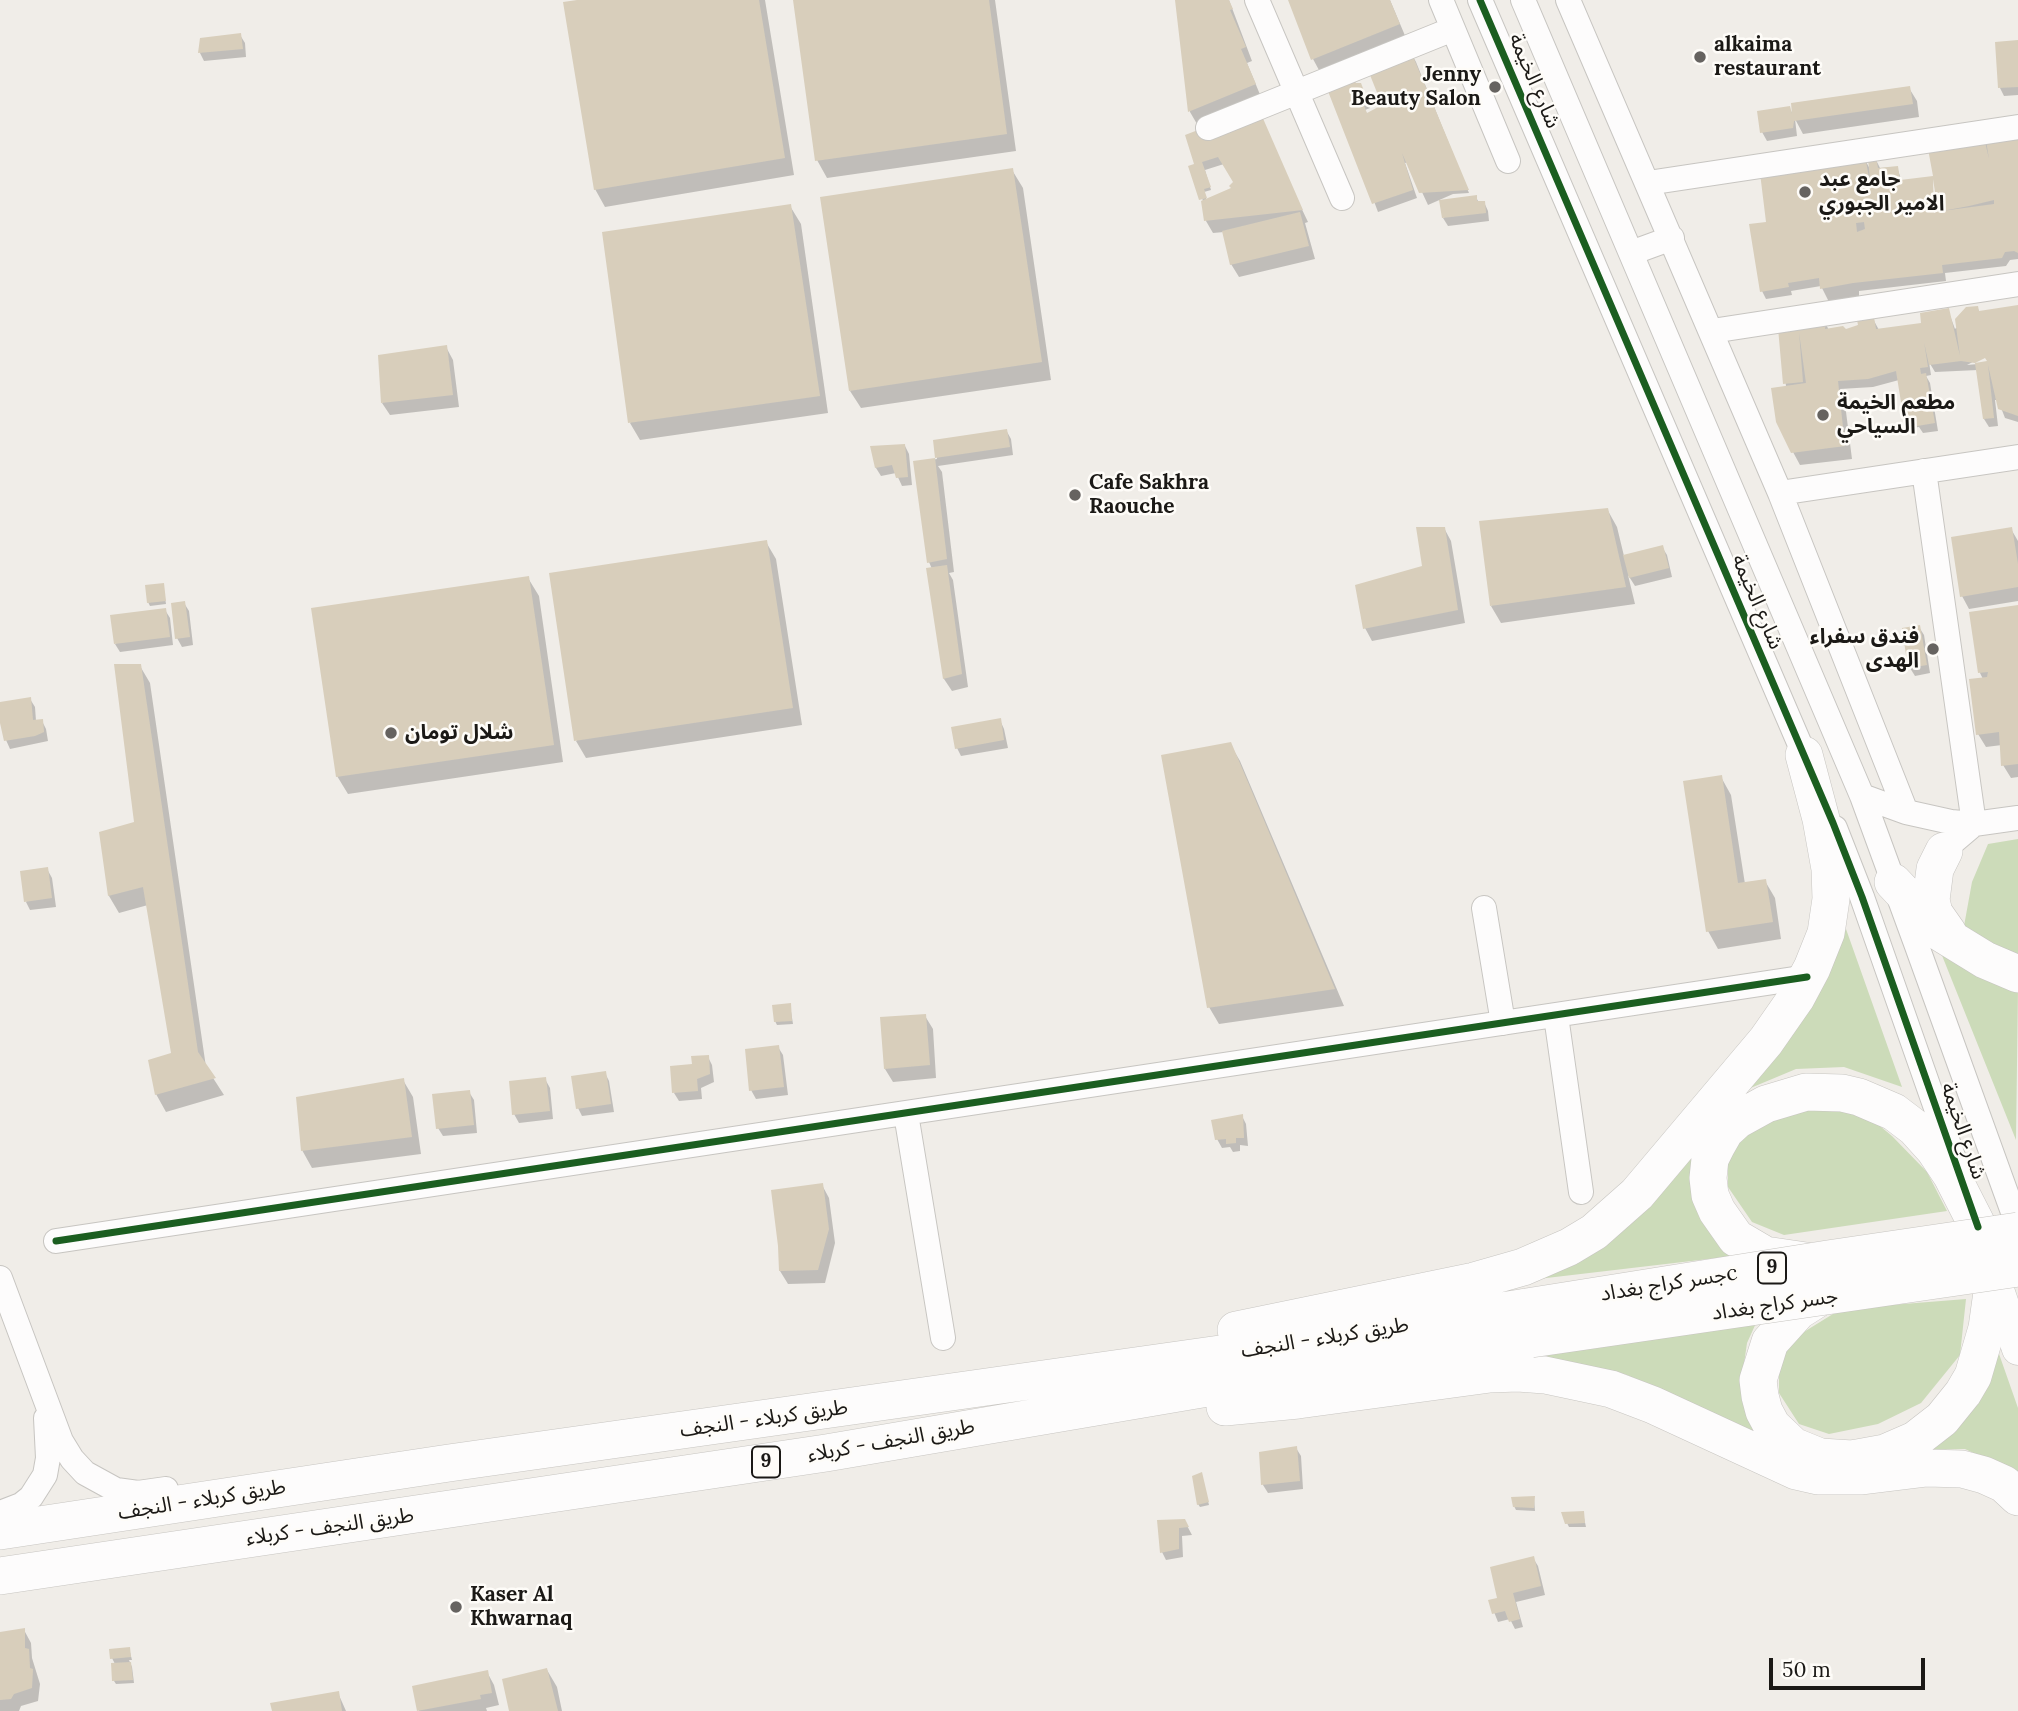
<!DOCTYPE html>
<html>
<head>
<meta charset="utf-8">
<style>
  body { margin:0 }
  #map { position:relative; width:2018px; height:1711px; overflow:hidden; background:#f0ede8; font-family:Lora,serif }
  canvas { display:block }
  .scale { position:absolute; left:1769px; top:1658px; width:156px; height:32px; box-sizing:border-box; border:4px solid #1b1916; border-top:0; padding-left:9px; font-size:21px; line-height:24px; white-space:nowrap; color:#1b1916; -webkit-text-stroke:5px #fefcf8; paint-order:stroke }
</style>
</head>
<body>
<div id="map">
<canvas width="2018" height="1711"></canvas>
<div class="scale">50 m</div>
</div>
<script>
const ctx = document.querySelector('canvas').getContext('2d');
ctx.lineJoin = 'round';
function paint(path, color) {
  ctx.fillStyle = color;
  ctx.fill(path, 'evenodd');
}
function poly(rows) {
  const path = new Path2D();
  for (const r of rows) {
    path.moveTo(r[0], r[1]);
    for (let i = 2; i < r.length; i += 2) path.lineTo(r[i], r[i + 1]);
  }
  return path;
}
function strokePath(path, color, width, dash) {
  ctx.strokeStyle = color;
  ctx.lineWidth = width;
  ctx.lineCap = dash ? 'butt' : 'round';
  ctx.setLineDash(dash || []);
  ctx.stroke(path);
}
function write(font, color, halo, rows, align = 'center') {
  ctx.font = font + ' Lora,"Noto Sans Arabic",serif';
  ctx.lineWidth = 5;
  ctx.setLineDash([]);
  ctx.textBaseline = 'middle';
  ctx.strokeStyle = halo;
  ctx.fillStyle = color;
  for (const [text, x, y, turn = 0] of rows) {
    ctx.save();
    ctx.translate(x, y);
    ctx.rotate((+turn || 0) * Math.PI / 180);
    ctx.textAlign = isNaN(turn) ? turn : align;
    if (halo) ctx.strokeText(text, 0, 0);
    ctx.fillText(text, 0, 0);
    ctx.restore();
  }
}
paint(poly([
  [2018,839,2018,956,2006,953,1964,926,1972,882,1988,844],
  [1846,929,1902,1087,1844,1067,1796,1069,1741,1092,1806,1009],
  [1937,943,2018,988,2016,1140],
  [1792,1110,1863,1112,1892,1136,1927,1172,1947,1211,1784,1235,1752,1222,1728,1187,1728,1154,1751,1127],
  [1691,1142,1692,1199,1707,1228,1734,1256,1521,1281],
  [1966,1299,1960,1355,1921,1403,1878,1424,1829,1434,1799,1424,1779,1393,1779,1356,1799,1335,1841,1309],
  [1757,1321,1747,1343,1742,1378,1765,1439,1627,1375,1536,1356],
  [1998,1351,2018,1408,2018,1479,2005,1468,1965,1449,1914,1450]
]), '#ccdbb9');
paint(poly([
  [588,0,765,0,794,175,605,207,595,189],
  [794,0,995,0,1016,151,827,178,817,160],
  [1177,0,1229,0,1252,61,1247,63,1261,97,1197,124,1190,112],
  [1289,0,1390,0,1406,38,1320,72,1313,59],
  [240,35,245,43,246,57,204,61,200,53,201,40],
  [2018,42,2018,95,2004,96,2000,88],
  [1409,49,1416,62,1469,193,1453,194,1428,205,1408,162,1405,163,1417,198,1378,212,1360,164,1356,85,1365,94,1370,108,1365,110,1367,114,1384,106],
  [1909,88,1917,101,1919,117,1803,134,1795,119,1797,136,1767,141,1762,132,1789,108,1795,117],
  [1187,136,1289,182,1308,222,1305,223,1315,259,1239,277,1231,264,1224,232,1213,233,1206,221,1197,165],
  [1224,164,1235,182,1233,189,1207,201,1204,192,1211,190,1205,170],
  [2018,140,2018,259,2010,260,2006,266,1945,273,1946,281,1859,291,1859,296,1829,302,1821,286,1791,291,1792,295,1766,299,1762,291,1765,224,1864,158,1870,169,1876,160,1880,168,1897,167,1902,182,1933,216,1940,212,1930,151],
  [1012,170,1023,188,1051,380,861,408,850,391],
  [1476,197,1479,203,1484,202,1488,211,1489,221,1448,226,1443,218],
  [790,206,801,224,828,413,640,440,630,423],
  [1977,307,1980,313,2018,307,2018,422,2005,418,1998,400,1995,400,1998,426,1989,427,1984,419,1978,370,1935,372,1929,362,1931,375,1926,376,1930,383,1938,431,1923,433,1919,427,1911,428,1906,420,1899,380,1873,387,1840,389,1844,396,1852,459,1800,465,1793,452,1780,330,1825,323,1829,330,1845,331,1873,319,1879,330,1923,324,1948,310,1955,329],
  [1986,355,1989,363,1967,365],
  [446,347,453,360,459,407,390,415,382,403],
  [1006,430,1011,439,1013,455,938,466,942,472,954,572,949,573,953,580,968,687,952,691,944,679,932,569,929,562,915,462,937,459,935,441],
  [905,446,909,454,912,485,902,486,896,473,881,476,876,468,872,448],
  [1607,509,1617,527,1624,556,1662,547,1667,555,1672,577,1635,586,1628,575,1635,604,1501,623,1491,606],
  [1444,528,1451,541,1465,623,1372,641,1365,628,1424,568],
  [2011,529,2018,541,2018,601,1969,609,1962,596],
  [766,542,776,559,802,725,586,758,576,741],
  [528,578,539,596,563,762,348,794,337,776],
  [163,585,166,604,150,606,148,602],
  [184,603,189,611,193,645,182,647,177,638],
  [2018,607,2018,777,2011,778,2003,765,2002,745,1986,747,1978,734,1983,679,1980,673,1971,613],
  [165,610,170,618,173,645,120,652,115,644],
  [1919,627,1924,635,1930,673,1915,676,1910,668],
  [140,666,150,683,206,1067,224,1095,166,1112,156,1094,173,1054,148,905,119,913,109,896,101,833,136,823],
  [30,699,35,707,36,721,42,721,46,729,48,741,10,749,6,740,0,704],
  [1000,720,1004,729,1008,748,961,756,957,748],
  [1230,744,1240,761,1344,1006,1219,1024,1209,1007],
  [1721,777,1731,795,1745,884,1765,881,1775,898,1781,939,1718,949,1708,931],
  [47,869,52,878,56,907,30,910,26,902],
  [790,1005,793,1024,777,1025,775,1021],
  [925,1016,933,1029,936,1078,893,1082,885,1069],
  [778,1047,783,1055,788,1095,756,1099,751,1090],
  [708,1057,712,1065,714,1082,701,1088,702,1099,679,1101,674,1093,694,1065],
  [605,1073,609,1081,614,1112,582,1116,578,1108],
  [545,1079,550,1088,553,1119,519,1123,514,1114],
  [403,1080,413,1097,421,1154,312,1168,302,1150],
  [469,1092,474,1100,477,1133,443,1136,438,1128],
  [1242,1116,1246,1124,1248,1146,1240,1145,1240,1151,1233,1152,1230,1147,1222,1148,1217,1139],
  [822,1185,829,1198,835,1243,825,1283,788,1284,780,1271],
  [1296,1448,1301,1456,1303,1489,1268,1493,1263,1485,1261,1453],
  [1201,1474,1209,1505,1200,1507,1198,1504],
  [1534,1498,1535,1511,1516,1510,1514,1506],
  [1583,1513,1586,1527,1569,1527,1567,1523],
  [1184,1520,1192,1535,1182,1536,1183,1557,1166,1560,1162,1552,1158,1521],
  [1533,1558,1538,1566,1545,1595,1516,1602,1523,1627,1515,1629,1510,1619,1498,1622,1490,1602,1499,1599],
  [24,1630,31,1643,32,1658,40,1684,38,1701,21,1706,19,1711,0,1711,0,1633],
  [129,1648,132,1660,129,1660,132,1667,134,1683,116,1684,114,1681,115,1664,112,1658],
  [547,1670,557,1687,562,1711,511,1711],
  [487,1672,494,1685,499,1705,486,1708,487,1711,419,1711,414,1687],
  [338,1693,346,1711,273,1711]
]), '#0003');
paint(poly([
  [577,0,759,0,785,158,594,190,563,2],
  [793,0,989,0,1007,134,815,161],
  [1175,0,1229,0,1233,9,1230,10,1246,47,1241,49,1256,84,1188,112],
  [1288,0,1390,0,1400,24,1311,60],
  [241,33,243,49,198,53,200,38],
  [2018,40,2018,87,1998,88,1995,42],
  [1409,47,1469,190,1419,193,1402,153,1413,190,1372,204,1324,81,1350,71,1356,83,1361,83,1367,99,1362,101,1367,113,1382,105,1366,65],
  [1910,86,1913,104,1794,121,1793,128,1760,133,1757,111,1790,106,1792,114,1791,103],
  [1258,107,1303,210,1204,221,1201,201,1231,188,1229,186,1233,182,1218,157,1202,162,1211,187,1204,189,1207,198,1199,200,1188,166,1194,164,1185,135],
  [2018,136,2018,253,2014,251,2005,252,2002,258,1942,265,1943,273,1853,283,1820,289,1819,278,1788,283,1789,287,1760,292,1749,224,1766,222,1760,173,1865,156,1871,189,1868,159,1876,158,1878,168,1898,166,1900,180,1933,176,1928,149,1985,142,1989,159,1986,140],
  [1933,179,1938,211,1934,213],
  [1994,200,1994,204,1942,211,1969,206],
  [1864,222,1865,229,1857,232,1856,223],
  [1013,168,1042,362,849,391,820,197],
  [1477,195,1477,201,1485,201,1486,213,1442,218,1439,200],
  [791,204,820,396,628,423,602,232],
  [1300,212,1309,246,1230,265,1222,231],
  [2018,305,2018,416,1998,409,1988,365,1994,418,1983,419,1975,363,1987,361,1985,358,1975,363,1961,361,1929,365,1924,342,1928,367,1920,368,1921,374,1926,373,1935,423,1917,426,1915,419,1904,421,1896,371,1868,379,1838,381,1845,446,1791,453,1776,422,1771,388,1806,383,1799,332,1803,382,1783,384,1778,328,1826,321,1825,329,1843,326,1846,329,1858,325,1857,320,1874,317,1876,329,1921,323,1920,313,1949,308,1960,356,1955,319,1966,307,1978,306,1979,311],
  [447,345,453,395,381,403,378,355],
  [1007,429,1010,447,935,458,933,440],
  [905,444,908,477,896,478,892,465,875,468,870,446],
  [935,458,947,559,927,563,913,461],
  [1608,508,1626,587,1490,606,1479,521],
  [1416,527,1445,527,1458,610,1363,629,1355,585,1422,566],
  [2012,527,2018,564,2018,587,1960,597,1951,537],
  [767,540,793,708,574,741,549,573],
  [1663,545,1669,568,1629,578,1623,555],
  [947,565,962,674,943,679,926,568],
  [529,576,554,745,336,777,311,608],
  [164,583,166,601,147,603,145,585],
  [185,601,190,637,175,639,171,603],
  [2018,605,2018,764,2001,766,1999,732,1976,735,1969,679,1987,677,1988,672,1978,673,1969,612],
  [166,608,170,637,114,644,110,615],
  [1920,625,1927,665,1908,668,1902,628],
  [114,664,141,664,198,1052,216,1078,155,1095,148,1060,171,1053,143,887,108,896,99,832,134,822],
  [31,697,33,720,43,719,44,732,35,736,4,741,0,723,0,702],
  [1001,718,1004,740,955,749,951,727],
  [1231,742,1335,989,1207,1008,1161,755],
  [1722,775,1738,883,1766,879,1773,922,1706,932,1683,781],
  [48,867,52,898,24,902,20,871],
  [791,1003,792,1021,774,1022,772,1005],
  [926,1014,930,1065,884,1069,880,1017],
  [779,1045,784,1087,749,1091,745,1049],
  [709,1055,710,1074,697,1079,698,1091,672,1093,670,1066,692,1064,691,1056],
  [606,1071,611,1104,576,1109,571,1076],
  [546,1077,550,1111,512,1115,509,1081],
  [404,1078,412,1137,301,1151,296,1097],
  [470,1090,474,1125,436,1129,432,1094],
  [1243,1114,1244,1138,1236,1138,1236,1143,1226,1144,1226,1139,1215,1140,1211,1120],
  [823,1183,829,1229,818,1270,779,1271,778,1246,771,1190],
  [1297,1446,1300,1481,1261,1485,1259,1452],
  [1202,1472,1209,1502,1197,1505,1192,1476],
  [1535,1496,1534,1508,1513,1507,1511,1497],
  [1584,1511,1585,1523,1565,1524,1561,1512],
  [1185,1519,1189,1527,1179,1528,1179,1549,1160,1553,1157,1520],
  [1534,1556,1541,1586,1513,1593,1520,1619,1509,1622,1505,1611,1492,1614,1488,1600,1497,1598,1490,1567],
  [25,1628,25,1648,29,1649,30,1668,33,1669,32,1688,14,1694,11,1699,0,1700,0,1632],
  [130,1647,131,1657,110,1659,109,1649],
  [131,1662,133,1680,112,1681,111,1663],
  [547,1668,558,1711,509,1711,502,1679],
  [488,1670,492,1693,480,1695,481,1699,417,1711,412,1686],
  [339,1691,342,1711,272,1711,270,1703]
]), '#d8cebb');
const minor = poly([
  [1257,0,1342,198],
  [1441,0,1508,161],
  [1480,0,1810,768],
  [1523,0,1862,796,1918,949],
  [1568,0,1780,493,1906,812],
  [1208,128,1453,29],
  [1648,183,2018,127],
  [1631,253,1672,238],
  [1712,331,2018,284],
  [1924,471,1974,824],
  [1780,493,2018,457],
  [1862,796,1906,812,1951,822,1974,824,2018,818],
  [1835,828,1862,897,1956,1165],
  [1934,862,1954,841,1974,824],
  [1484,908,1503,1023],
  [1916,935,1918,949,2018,1226],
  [1556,1016,1581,1192],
  [906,1114,943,1338],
  [56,1241,1807,977],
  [0,1278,61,1441,72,1459,85,1473,116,1490,138,1493,166,1489],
  [0,1513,21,1505,31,1497,45,1475,48,1458,46,1418]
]);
const major = poly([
  [1994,1278,2018,1349]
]);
const highway = poly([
  [1944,851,1935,869,1931,900,1934,913,1948,933],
  [1893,882,1941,933,1985,960,2018,974],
  [1806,1261,1765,1255,1736,1238,1717,1211,1710,1195,1708,1178,1710,1159,1717,1145,1725,1131,1737,1120,1766,1104,1806,1092,1842,1093,1859,1097,1894,1112,1915,1128,1934,1149,1952,1176,1978,1227],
  [1817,1299,1798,1311,1770,1342,1758,1380,1760,1396,1764,1411,1772,1426,1793,1446,1820,1457,1852,1459,1885,1453,1915,1440,1942,1419,1963,1393,1973,1376,1987,1328,1994,1278],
  [1236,1330,1474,1281,1523,1267,1569,1247,1594,1232,1637,1194,1766,1041,1796,998,1812,968,1826,933,1831,899,1830,869,1821,819,1804,755],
  [1225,1407,1298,1400,1490,1374,1518,1373,1545,1375,1611,1389,1653,1405,1796,1471,1818,1476,1862,1476,1927,1468,1962,1469,1984,1475,2004,1484,2018,1497],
  [0,1531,449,1463,1305,1342,1527,1307],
  [0,1576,826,1453,1278,1376,1531,1339]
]);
strokePath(minor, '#c7c5c1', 26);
strokePath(major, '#c7c5c1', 33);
strokePath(highway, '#c7c5c1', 38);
strokePath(minor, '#fdfcfc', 24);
strokePath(major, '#fdfcfc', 32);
strokePath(highway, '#fdfcfc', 37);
const highwayBridge = poly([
  [1527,1307,1828,1259,2018,1231],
  [1531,1339,2018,1268]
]);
strokePath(highwayBridge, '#c7c5c1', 38, []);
strokePath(highwayBridge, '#fdfcfc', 37);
strokePath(poly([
  [1480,0,1833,823,1862,897,1978,1227],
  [56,1241,1807,977]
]), '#1b5e20', 7);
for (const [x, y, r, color] of [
  [1700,57,7,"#666360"],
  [1495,87,7,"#666360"],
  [1805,192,7,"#666360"],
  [1823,415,7,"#666360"],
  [1075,495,7,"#666360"],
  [1933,649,7,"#666360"],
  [391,733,7,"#666360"],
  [456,1607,7,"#666360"]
]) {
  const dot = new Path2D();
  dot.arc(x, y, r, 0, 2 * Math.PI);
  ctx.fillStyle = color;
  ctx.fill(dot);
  strokePath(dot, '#fefcf8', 2.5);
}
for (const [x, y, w] of [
  [1772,1268,28],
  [766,1462,28]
]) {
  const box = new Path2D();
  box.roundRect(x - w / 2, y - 15.5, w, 31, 5);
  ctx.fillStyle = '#fefcf8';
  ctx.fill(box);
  strokePath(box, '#1b1916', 2);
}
write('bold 19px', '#1b1916', null, [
  ["9",1772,1268],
  ["9",766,1462]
]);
write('bold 21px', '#1b1916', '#fefcf8', [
  ["alkaima",1714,45],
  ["restaurant",1714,69],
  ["Jenny",1481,75,"right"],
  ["Beauty Salon",1481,99,"right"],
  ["جامع عبد",1819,180],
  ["الامير الجبوري",1819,204],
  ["مطعم الخيمة",1837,403],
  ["السياحي",1837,427],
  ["Cafe Sakhra",1089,483],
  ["Raouche",1089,507],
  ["فندق سفراء",1919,637,"right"],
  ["الهدى",1919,661,"right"],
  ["شلال تومان",405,733],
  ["Kaser Al",470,1595],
  ["Khwarnaq",470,1619]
], 'left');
write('21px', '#1b1916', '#fefcf8', [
  ["شارع الخيمة",1534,81,67],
  ["شارع الخيمة",1757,602,67],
  ["شارع الخيمة",1963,1131,71],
  ["جسر كراج بغدادc",1669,1284,-9],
  ["جسر كراج بغداد",1775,1305,-8],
  ["طريق کربلاء - النجف",1325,1338,-9],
  ["طريق کربلاء - النجف",764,1419,-8],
  ["طريق النجف - کربلاء",891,1441,-10],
  ["طريق کربلاء - النجف",202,1500,-9],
  ["طريق النجف - کربلاء",330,1527,-8]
]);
</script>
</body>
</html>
